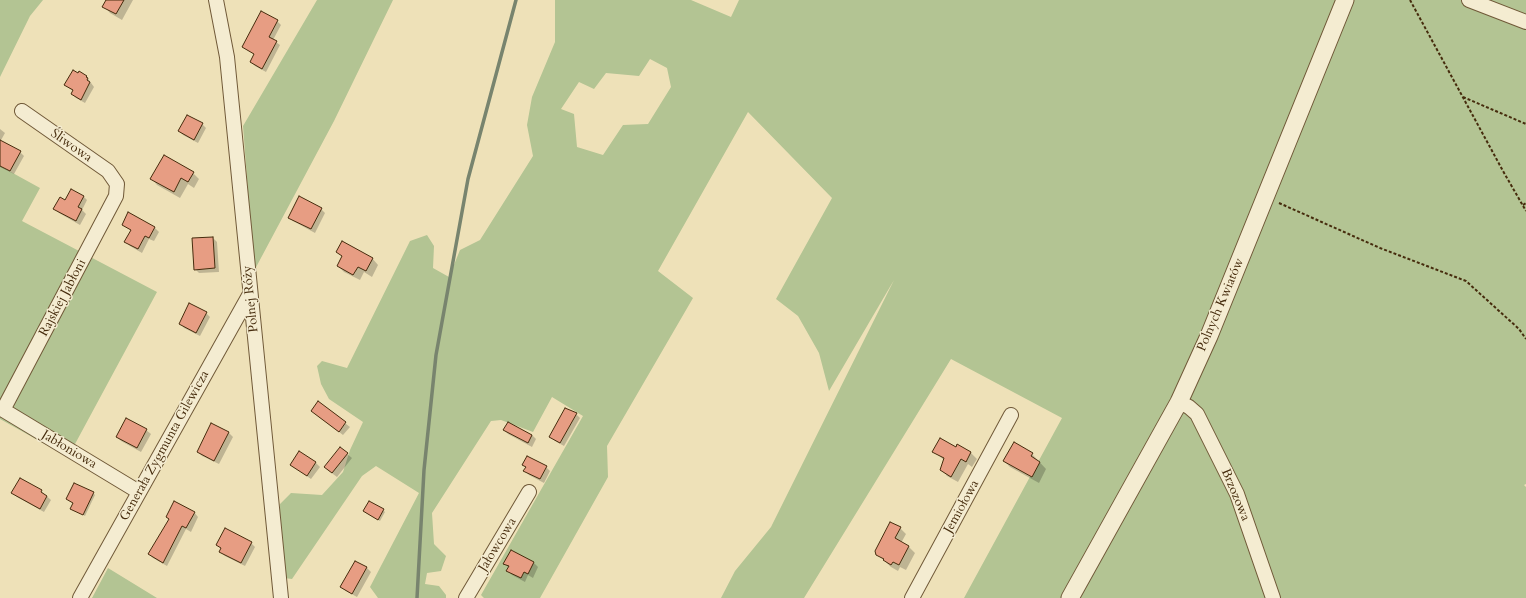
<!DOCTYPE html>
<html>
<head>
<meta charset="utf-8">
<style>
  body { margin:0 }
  canvas { display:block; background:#eee1b8 }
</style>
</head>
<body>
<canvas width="1526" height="598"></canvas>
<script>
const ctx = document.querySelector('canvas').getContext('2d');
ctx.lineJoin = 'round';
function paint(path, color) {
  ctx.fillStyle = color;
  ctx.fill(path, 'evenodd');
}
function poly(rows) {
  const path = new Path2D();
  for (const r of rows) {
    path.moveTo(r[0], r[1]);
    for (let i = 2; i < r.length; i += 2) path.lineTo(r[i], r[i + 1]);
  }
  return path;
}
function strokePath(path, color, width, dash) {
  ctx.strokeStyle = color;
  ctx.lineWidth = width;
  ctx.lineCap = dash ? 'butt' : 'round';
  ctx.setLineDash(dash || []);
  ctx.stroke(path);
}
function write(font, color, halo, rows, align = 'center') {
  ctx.font = font + ' Cardo,serif';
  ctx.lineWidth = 3;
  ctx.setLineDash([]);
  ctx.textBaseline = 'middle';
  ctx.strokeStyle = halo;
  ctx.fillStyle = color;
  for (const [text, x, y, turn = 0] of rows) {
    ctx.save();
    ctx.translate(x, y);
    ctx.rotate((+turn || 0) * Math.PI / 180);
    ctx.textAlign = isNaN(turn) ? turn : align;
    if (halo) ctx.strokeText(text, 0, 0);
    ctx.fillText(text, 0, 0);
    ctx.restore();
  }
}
paint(poly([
  [0,0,43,0,30,16,0,77],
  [317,0,393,0,334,121,254,271,243,126],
  [555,0,691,0,731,17,739,0,1526,0,1526,484,1524,485,1526,487,1526,598,964,598,1062,418,951,359,804,598,721,598,735,571,771,527,894,280,829,391,819,353,798,316,776,299,832,198,748,112,658,271,693,298,607,446,608,477,540,598,484,598,481,595,583,416,552,397,533,432,501,420,491,421,432,513,434,544,446,556,441,571,427,573,425,584,439,586,446,595,446,598,378,598,370,587,419,493,376,466,362,476,292,579,284,578,280,528,280,504,291,493,322,495,343,472,350,450,363,422,329,399,321,384,317,366,322,361,347,368,410,241,427,235,434,246,433,268,449,277,460,250,480,240,533,156,527,125,532,97,555,42],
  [650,59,667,68,671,87,648,124,623,125,603,155,577,147,574,114,561,109,579,82,594,89,606,73,639,76],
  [0,166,40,188,22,221,157,292,68,457,0,419],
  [108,568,157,598,92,598]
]), '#b3c493');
paint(poly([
  [107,0,133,0,122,20,110,13,104,6],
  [277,21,281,25,273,40,280,45,266,72,255,66,251,62,255,55,243,47],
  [78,74,86,76,94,87,85,103,76,98,72,94,73,91,65,85],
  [202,124,206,128,198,143,183,135,179,131],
  [0,129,5,133,0,142],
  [20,152,24,156,14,174,0,167,0,155],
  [193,173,199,179,194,188,188,184,180,198,157,185,151,178],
  [83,196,87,200,82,210,86,214,80,225,59,213,55,209,65,201],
  [321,209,325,213,315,233,293,221,289,217],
  [123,225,155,228,159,232,154,241,149,239,142,253,130,246,126,242,132,231],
  [213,238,217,242,219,272,199,273,195,269],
  [338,252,372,258,378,265,372,277,364,272,360,280,344,272,338,266,343,257],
  [206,313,210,317,200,336,184,328,180,323],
  [319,403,350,427,343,435,317,415],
  [576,414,580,418,564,446,555,441,551,437],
  [508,423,532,435,536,439,532,447,508,434,504,430],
  [212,425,229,433,233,437,219,464,202,456,198,452],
  [146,430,151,434,141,452,121,441,117,437],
  [958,446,971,453,977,459,972,467,968,464,958,482,947,476,941,469,944,460,933,451,956,448],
  [340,448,352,458,337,477,329,471],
  [1032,454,1046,469,1039,483,1010,467,1004,461],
  [316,463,320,467,311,479,291,465],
  [523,465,546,467,550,471,544,483,529,475,525,471,526,467],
  [41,491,51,500,44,512,17,497,13,493],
  [93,493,95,495,85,516,73,510,74,503,67,499],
  [383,510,385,512,380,521,366,513],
  [194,512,198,517,191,532,186,529,167,566,153,558,149,554,170,520,167,517],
  [900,528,906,534,901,543,909,547,915,553,906,570,900,567,898,571,891,567,877,554],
  [251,543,255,547,245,566,225,556,220,552,222,549,217,545],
  [511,551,534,563,538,567,533,578,528,575,525,582,512,575,508,571,509,568,504,563],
  [355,562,367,568,371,572,357,597,346,591,341,587]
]), '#0003');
strokePath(poly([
  [417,598,424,470,436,355,468,179,516,0]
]), '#78846e', 3.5);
const building = poly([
  [106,0,124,0,116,14,102,7,106,0],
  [261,11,278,20,269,37,277,41,262,69,250,62,254,54,242,47,261,11],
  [73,70,78,73,79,71,87,76,86,77,88,78,87,80,90,82,81,100,71,94,73,90,64,85,73,70],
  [187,115,203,123,194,140,178,131,187,115],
  [0,140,21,151,10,171,0,166,0,140],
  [164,155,194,172,188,182,181,178,174,192,150,179,164,155],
  [71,189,84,196,78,207,82,209,76,221,53,209,60,197,65,200,71,189],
  [299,196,322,208,311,229,288,218,299,196],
  [128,212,155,227,149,238,145,236,138,249,124,242,131,230,122,225,128,212],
  [213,237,215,268,194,270,192,238,213,237],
  [342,241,373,258,366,271,358,267,353,275,337,266,342,256,336,252,342,241],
  [189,303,207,312,196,333,179,324,189,303],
  [318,401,346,422,339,432,311,411,318,401],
  [565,408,577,413,560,443,549,437,565,408],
  [126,418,147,429,137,448,116,437,126,418],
  [508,422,532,435,528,443,503,430,508,422],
  [211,423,229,432,214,461,197,452,211,423],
  [940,438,956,447,957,444,971,452,966,462,961,459,951,477,940,470,944,458,932,452,940,438],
  [1014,442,1033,453,1031,456,1040,462,1032,477,1003,461,1014,442],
  [340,447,348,453,332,473,324,467,340,447],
  [299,451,316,462,307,476,290,465,299,451],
  [527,456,547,466,540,479,523,471,526,467,522,465,527,456],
  [20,478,42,490,41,492,47,496,40,509,11,493,20,478],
  [74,483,94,492,83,515,70,509,73,503,66,499,74,483],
  [174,501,195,512,186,528,182,526,163,563,148,554,169,519,166,517,174,501],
  [369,501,384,509,378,520,363,511,369,501],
  [890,522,901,527,895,538,909,546,899,565,893,562,891,565,883,560,884,559,876,555,875,551,890,522],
  [225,528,252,542,241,563,219,552,221,548,216,545,225,528],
  [511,550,534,562,528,574,524,572,521,578,506,571,509,566,503,564,511,550],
  [355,561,367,567,352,594,340,587,355,561]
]);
paint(building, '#e79d83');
strokePath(building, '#462c0d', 1);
const minor = poly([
  [216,0,227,57,281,598],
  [1469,0,1526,22],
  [1179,402,1189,407,1197,414,1237,494,1273,598],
  [0,408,139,492],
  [3,410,116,196,117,184,108,171,22,111],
  [80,598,250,294],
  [466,598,529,492],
  [912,598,1011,415]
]);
const tertiary = poly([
  [1070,598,1179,402,1209,336,1345,0]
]);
strokePath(minor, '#705938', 16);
strokePath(tertiary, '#705938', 19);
strokePath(poly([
  [1410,0,1503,171,1526,211],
  [1463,97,1526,124],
  [1279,203,1380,248,1466,281,1519,329,1526,339],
  [1523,205,1526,203]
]), '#462c0d', 2, [3, 2]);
strokePath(minor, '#f4ecd1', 14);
strokePath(tertiary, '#f4ecd1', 17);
write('13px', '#462c0d', '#f4ecd1', [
  ["Śliwowa",71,146,35],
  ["Rajskiej Jabłoni",63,298,-62],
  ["Polnej Róży",251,299,-96],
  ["Polnych Kwiatów",1221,305,-67],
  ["Generała Zygmunta Gilewicza",165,446,-61],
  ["Jabłoniowa",69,450,31],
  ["Brzozowa",1235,495,67],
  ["Jemiołowa",962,507,-61],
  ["Jałowcowa",498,545,-59]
]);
</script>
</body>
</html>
